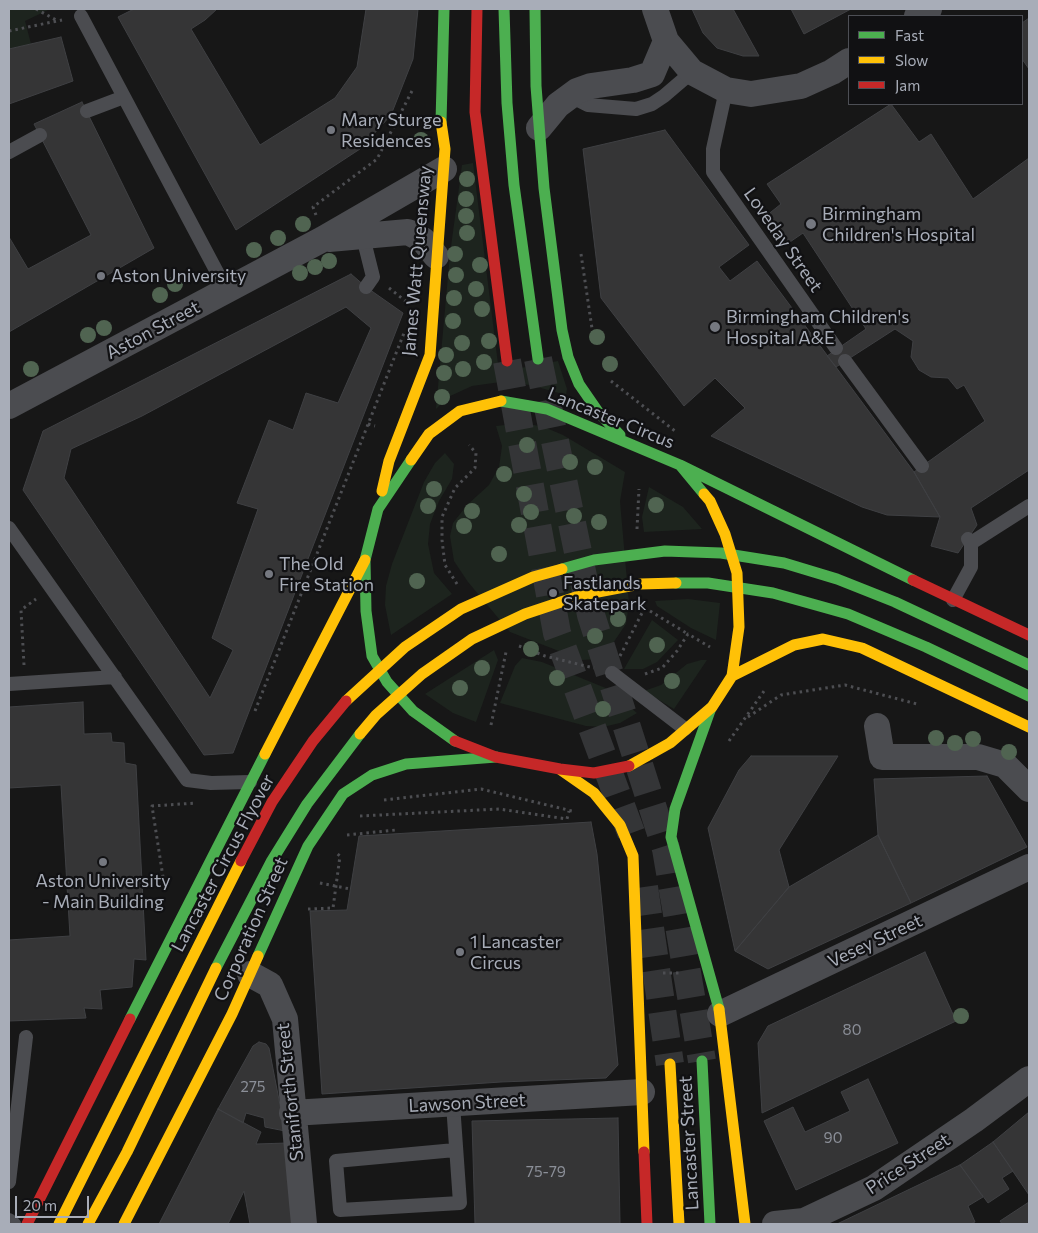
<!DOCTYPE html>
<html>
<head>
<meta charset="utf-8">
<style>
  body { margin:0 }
  #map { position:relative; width:1038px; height:1233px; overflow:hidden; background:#171717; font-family:Commissioner,sans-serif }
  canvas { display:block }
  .frame { position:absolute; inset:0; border:10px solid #a8adb8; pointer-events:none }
  .legend { position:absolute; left:848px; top:15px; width:175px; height:90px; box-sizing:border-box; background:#111113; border:1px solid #4d4f55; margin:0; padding:6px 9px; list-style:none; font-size:15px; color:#a8adb8 }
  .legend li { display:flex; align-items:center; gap:10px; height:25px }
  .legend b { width:25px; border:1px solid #4d4f55 }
  .scale { position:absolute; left:15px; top:1196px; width:74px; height:22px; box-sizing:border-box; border:2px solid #a8adb8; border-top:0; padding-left:6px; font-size:15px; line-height:18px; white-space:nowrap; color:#a8adb8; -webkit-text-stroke:4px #111113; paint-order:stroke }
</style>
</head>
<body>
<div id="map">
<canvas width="1038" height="1233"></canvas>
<div class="frame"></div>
<ul class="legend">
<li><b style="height:6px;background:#4caf50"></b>Fast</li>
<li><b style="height:6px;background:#ffc107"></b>Slow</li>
<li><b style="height:6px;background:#c62828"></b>Jam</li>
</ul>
<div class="scale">20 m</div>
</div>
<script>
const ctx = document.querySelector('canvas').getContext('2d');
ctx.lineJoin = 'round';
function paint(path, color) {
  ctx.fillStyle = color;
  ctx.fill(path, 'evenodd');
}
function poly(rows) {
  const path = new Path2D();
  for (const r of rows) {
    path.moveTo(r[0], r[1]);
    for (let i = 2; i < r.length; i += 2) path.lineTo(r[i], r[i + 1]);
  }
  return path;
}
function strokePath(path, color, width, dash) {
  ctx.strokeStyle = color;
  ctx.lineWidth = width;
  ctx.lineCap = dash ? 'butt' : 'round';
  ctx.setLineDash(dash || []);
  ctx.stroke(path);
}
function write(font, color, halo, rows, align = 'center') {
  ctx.font = font + ' Commissioner,sans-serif';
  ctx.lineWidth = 4.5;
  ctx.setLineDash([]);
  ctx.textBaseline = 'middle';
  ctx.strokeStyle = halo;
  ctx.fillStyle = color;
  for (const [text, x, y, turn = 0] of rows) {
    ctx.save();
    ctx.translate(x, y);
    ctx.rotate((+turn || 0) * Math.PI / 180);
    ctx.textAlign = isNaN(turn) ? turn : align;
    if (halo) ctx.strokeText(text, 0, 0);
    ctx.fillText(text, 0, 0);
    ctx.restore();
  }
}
paint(poly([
  [9,9,50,9,25,21,31,44,9,49],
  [473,163,499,372,558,361,567,389,566,395,534,386,508,381,472,386,448,397,436,409,450,254,462,165],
  [524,423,544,427,563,435,625,472,620,501,629,604,626,624,611,646,598,659,582,660,510,632,468,582,454,561,450,536,453,523,467,505,489,485,499,467,502,446,496,426],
  [445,453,454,464,452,479,439,501,430,524,428,544,434,573,452,594,391,635,385,605,386,586,392,564,424,482,435,463],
  [649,487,683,507,702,529,644,532,642,517],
  [688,599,720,603,716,640,691,628,657,606,655,601],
  [652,620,678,640,657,662,643,669,624,669],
  [494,650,498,660,476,722,453,713,425,694],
  [522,658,542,662,608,689,637,713,620,723,603,727,586,726,500,703,515,666],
  [701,660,707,660,674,709,644,691,661,685,687,664]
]), '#1d241e');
const building = poly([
  [134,9,217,9,205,20,191,29,260,145,335,98,357,67,366,9,418,9,413,59,391,115,360,149,236,230,118,17,134,9],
  [692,9,733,9,759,56,743,56,717,48,703,33,692,9],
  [791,9,851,9,804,34,791,9],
  [1029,18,1029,69,1022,59,1022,23,1029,18],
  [61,37,73,81,9,104,9,49,61,37],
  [82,102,154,248,9,332,9,237,28,269,91,235,34,124,82,102],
  [891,104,919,142,931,134,973,199,1029,158,1029,470,971,508,977,525,958,553,931,546,940,517,914,472,985,421,964,385,957,389,948,378,931,377,919,370,911,357,913,341,895,329,836,367,827,356,866,329,803,233,787,244,766,216,781,204,767,184,891,104],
  [665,130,749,245,719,267,730,281,757,261,914,472,940,517,887,515,862,507,711,436,745,408,715,378,684,406,601,298,583,149,665,130],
  [351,274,366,287,403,313,233,753,204,755,23,490,43,431,351,274],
  [346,307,371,328,338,403,306,393,293,430,269,420,237,503,258,509,212,638,233,650,210,698,64,478,71,449,142,416,346,307],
  [83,702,84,734,111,733,112,742,124,743,125,763,136,765,146,960,134,959,132,987,100,990,102,1009,84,1008,86,1018,9,1021,9,940,70,936,61,785,9,788,9,707,83,702],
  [751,756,838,756,779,850,789,887,735,951,708,828,739,770,751,756],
  [987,776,1027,847,911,903,878,835,874,779,987,776],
  [591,822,597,854,618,1065,606,1078,501,1082,322,1094,310,911,347,910,359,836,591,822],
  [878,835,911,903,768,969,735,951,789,887,878,835],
  [925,952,956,1021,762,1113,758,1043,768,1026,925,952],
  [259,1042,266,1044,269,1048,285,1131,265,1127,264,1118,246,1113,243,1123,218,1109,253,1046,259,1042],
  [868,1079,898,1143,796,1190,764,1121,793,1107,805,1132,850,1111,841,1092,868,1079],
  [218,1109,261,1132,256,1144,287,1143,294,1224,250,1224,244,1191,228,1224,159,1224,218,1109],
  [1029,1112,1029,1195,993,1142,1029,1112],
  [618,1118,620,1224,475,1224,472,1121,618,1118],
  [993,1142,1013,1171,1002,1178,1009,1189,988,1203,960,1165,993,1142],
  [960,1165,983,1197,968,1206,975,1222,970,1224,837,1224,960,1165],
  [1029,1202,1029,1224,1002,1224,1000,1221,1029,1202]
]);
paint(building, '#353536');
strokePath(building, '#3f4043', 1);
strokePath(poly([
  [538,359,591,615,666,849,702,1061],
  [507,361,557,633,633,838],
  [644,887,670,1064]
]), '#343537', 28, [28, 14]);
strokePath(poly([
  [36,9,58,21],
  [9,31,62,20],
  [316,215,313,207,377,159,413,89],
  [581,254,594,342],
  [389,288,408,303],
  [611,381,675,431],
  [368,424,375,426],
  [637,529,639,489],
  [457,584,445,565,442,540,442,517,455,488,475,468,476,453,469,445],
  [650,611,688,634],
  [519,646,545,656,594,668],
  [620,656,643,611],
  [24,665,21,610,36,599],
  [645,674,662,668,677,651,688,634,710,647],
  [255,711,404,333],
  [748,717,781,695,845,685,917,704],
  [491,725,506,652],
  [729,741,764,691],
  [384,800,481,789,572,811],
  [360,816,499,809,567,819,569,811],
  [347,835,396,830],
  [320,883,350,889],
  [165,890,152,806,196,803],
  [308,909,333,908,340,856,335,852],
  [663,973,681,973]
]), '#4d4e52', 3, [2.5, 4]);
strokePath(poly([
  [81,16,227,291],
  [726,90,713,149,713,172,836,348],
  [570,96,588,105,636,109,652,104,664,96,692,72],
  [87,111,124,97],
  [9,152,40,135],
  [363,237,373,277,366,287],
  [845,361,922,466],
  [9,528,187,780,211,783,250,782],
  [971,543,1029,506],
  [953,600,971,567,971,543,968,539],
  [612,673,685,729],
  [9,684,115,677],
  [453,1104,460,1203,340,1210,336,1161,455,1150],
  [9,1182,26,1037],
  [9,1220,14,1224]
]), '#4b4c50', 14);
strokePath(poly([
  [655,9,666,41,692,72,726,90,751,94,801,86,832,72,849,61],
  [917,16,929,9],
  [539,128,558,105,577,91,591,86,633,80,652,74,666,41],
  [329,239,408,232,423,240,436,256],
  [9,406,323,239,444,169],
  [877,726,882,757,978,757,1005,765,1029,789],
  [250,974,270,985,285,1019,304,1224],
  [720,1014,1029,867],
  [292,1113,642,1092],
  [775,1224,804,1221,874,1188,974,1120,1029,1079]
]), '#4b4c50', 26);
strokePath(poly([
  [504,9,507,103,514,185,538,359],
  [535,9,536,86,544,188,562,330,568,357,579,384,599,413,620,435],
  [441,122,444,9],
  [501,401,547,409,680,465,704,494],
  [411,460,378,509,365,560,366,611,372,656,387,682,413,711,455,741],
  [680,465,913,580],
  [562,569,594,560,665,551,721,553,784,563,837,579,895,602,1029,665],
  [676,583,708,583,773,593,848,614,926,647,1029,696],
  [711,708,675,809,671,837,719,1009],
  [258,956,308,846,343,794,372,775,406,764,496,757],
  [216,968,271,862,307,804,360,734],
  [130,1019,265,754],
  [702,1061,710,1224]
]), '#4caf50', 11);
strokePath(poly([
  [411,460,429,434,460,411,501,401],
  [382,491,389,461,430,355,445,149,441,122],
  [732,676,794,645,823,639,862,648,1029,727],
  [346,701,405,647,461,609,533,577,562,569],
  [360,734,376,715,422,674,472,639,525,614,582,595,640,584,676,583],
  [265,754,365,560],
  [629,766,670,743,712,707,732,676,739,627,737,573,725,534,710,501,704,494],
  [561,770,594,793,620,825,633,856,644,1152],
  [719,1009,745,1224],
  [670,1064,679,1224],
  [59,1224,241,861],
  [88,1224,127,1152,216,968],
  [124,1224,232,1014,258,956]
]), '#ffc107', 11);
strokePath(poly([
  [477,9,475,112,507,361],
  [913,580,1029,635],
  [455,741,496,757,560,769,594,773,629,766],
  [241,861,272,802,313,741,346,701],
  [644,1152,647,1224],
  [27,1224,130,1019]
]), '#c62828', 11);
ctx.fillStyle = '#506451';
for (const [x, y] of [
  [421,140],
  [467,179],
  [466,199],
  [466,216],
  [303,224],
  [467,233],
  [278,238],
  [254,250],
  [455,254],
  [329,261],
  [480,265],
  [315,267],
  [300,273],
  [456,275],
  [175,284],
  [476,289],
  [160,295],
  [454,298],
  [482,309],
  [453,321],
  [104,328],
  [88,335],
  [597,337],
  [489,341],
  [462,343],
  [446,355],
  [484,362],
  [610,364],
  [31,369],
  [463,369],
  [444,373],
  [442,397],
  [527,445],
  [570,462],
  [595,467],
  [504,474],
  [434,489],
  [524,494],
  [656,505],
  [428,506],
  [472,511],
  [531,512],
  [574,516],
  [599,522],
  [519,525],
  [464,526],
  [499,554],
  [417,581],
  [618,619],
  [595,636],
  [657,645],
  [531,649],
  [482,668],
  [557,678],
  [672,681],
  [460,688],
  [603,709],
  [936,738],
  [973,739],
  [955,743],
  [1009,752],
  [961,1016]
]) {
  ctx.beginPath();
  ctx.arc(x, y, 8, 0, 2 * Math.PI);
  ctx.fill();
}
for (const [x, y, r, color] of [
  [331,130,5,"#757880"],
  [811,224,6,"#757880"],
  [101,276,5,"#757880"],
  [715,327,6,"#757880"],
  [269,574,5,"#757880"],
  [553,593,5,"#757880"],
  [103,862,5,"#757880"],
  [460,952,5,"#757880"]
]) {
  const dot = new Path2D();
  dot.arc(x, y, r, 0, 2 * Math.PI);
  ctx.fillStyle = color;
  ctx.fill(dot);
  strokePath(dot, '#111113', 2);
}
write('15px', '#8b8f98', null, [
  ["80",852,1030],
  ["275",253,1087],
  ["90",833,1138],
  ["75-79",546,1172]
]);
write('18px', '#a8adb8', '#111113', [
  ["Mary Sturge",341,120],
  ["Residences",341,141],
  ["Birmingham",822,214],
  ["Children's Hospital",822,235],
  ["Aston University",111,276],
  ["Birmingham Children's",726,317],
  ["Hospital A&E",726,338],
  ["The Old",279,564],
  ["Fire Station",279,585],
  ["Fastlands",563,583],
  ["Skatepark",563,604],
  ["Aston University",103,881,"center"],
  ["- Main Building",103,902,"center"],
  ["1 Lancaster",470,942],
  ["Circus",470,963]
], 'left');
write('18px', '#a8adb8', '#111113', [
  ["Loveday Street",783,240,55],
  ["James Watt Queensway",417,261,-85],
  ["Aston Street",153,330,-28],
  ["Lancaster Circus",611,418,22],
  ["Lancaster Circus Flyover",223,863,-62],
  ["Corporation Street",251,929,-66],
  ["Vesey Street",875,941,-25],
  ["Staniforth Street",290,1092,-96],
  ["Lawson Street",467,1103,-3],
  ["Lancaster Street",689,1143,-93],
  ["Price Street",908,1164,-33]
]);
</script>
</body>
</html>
